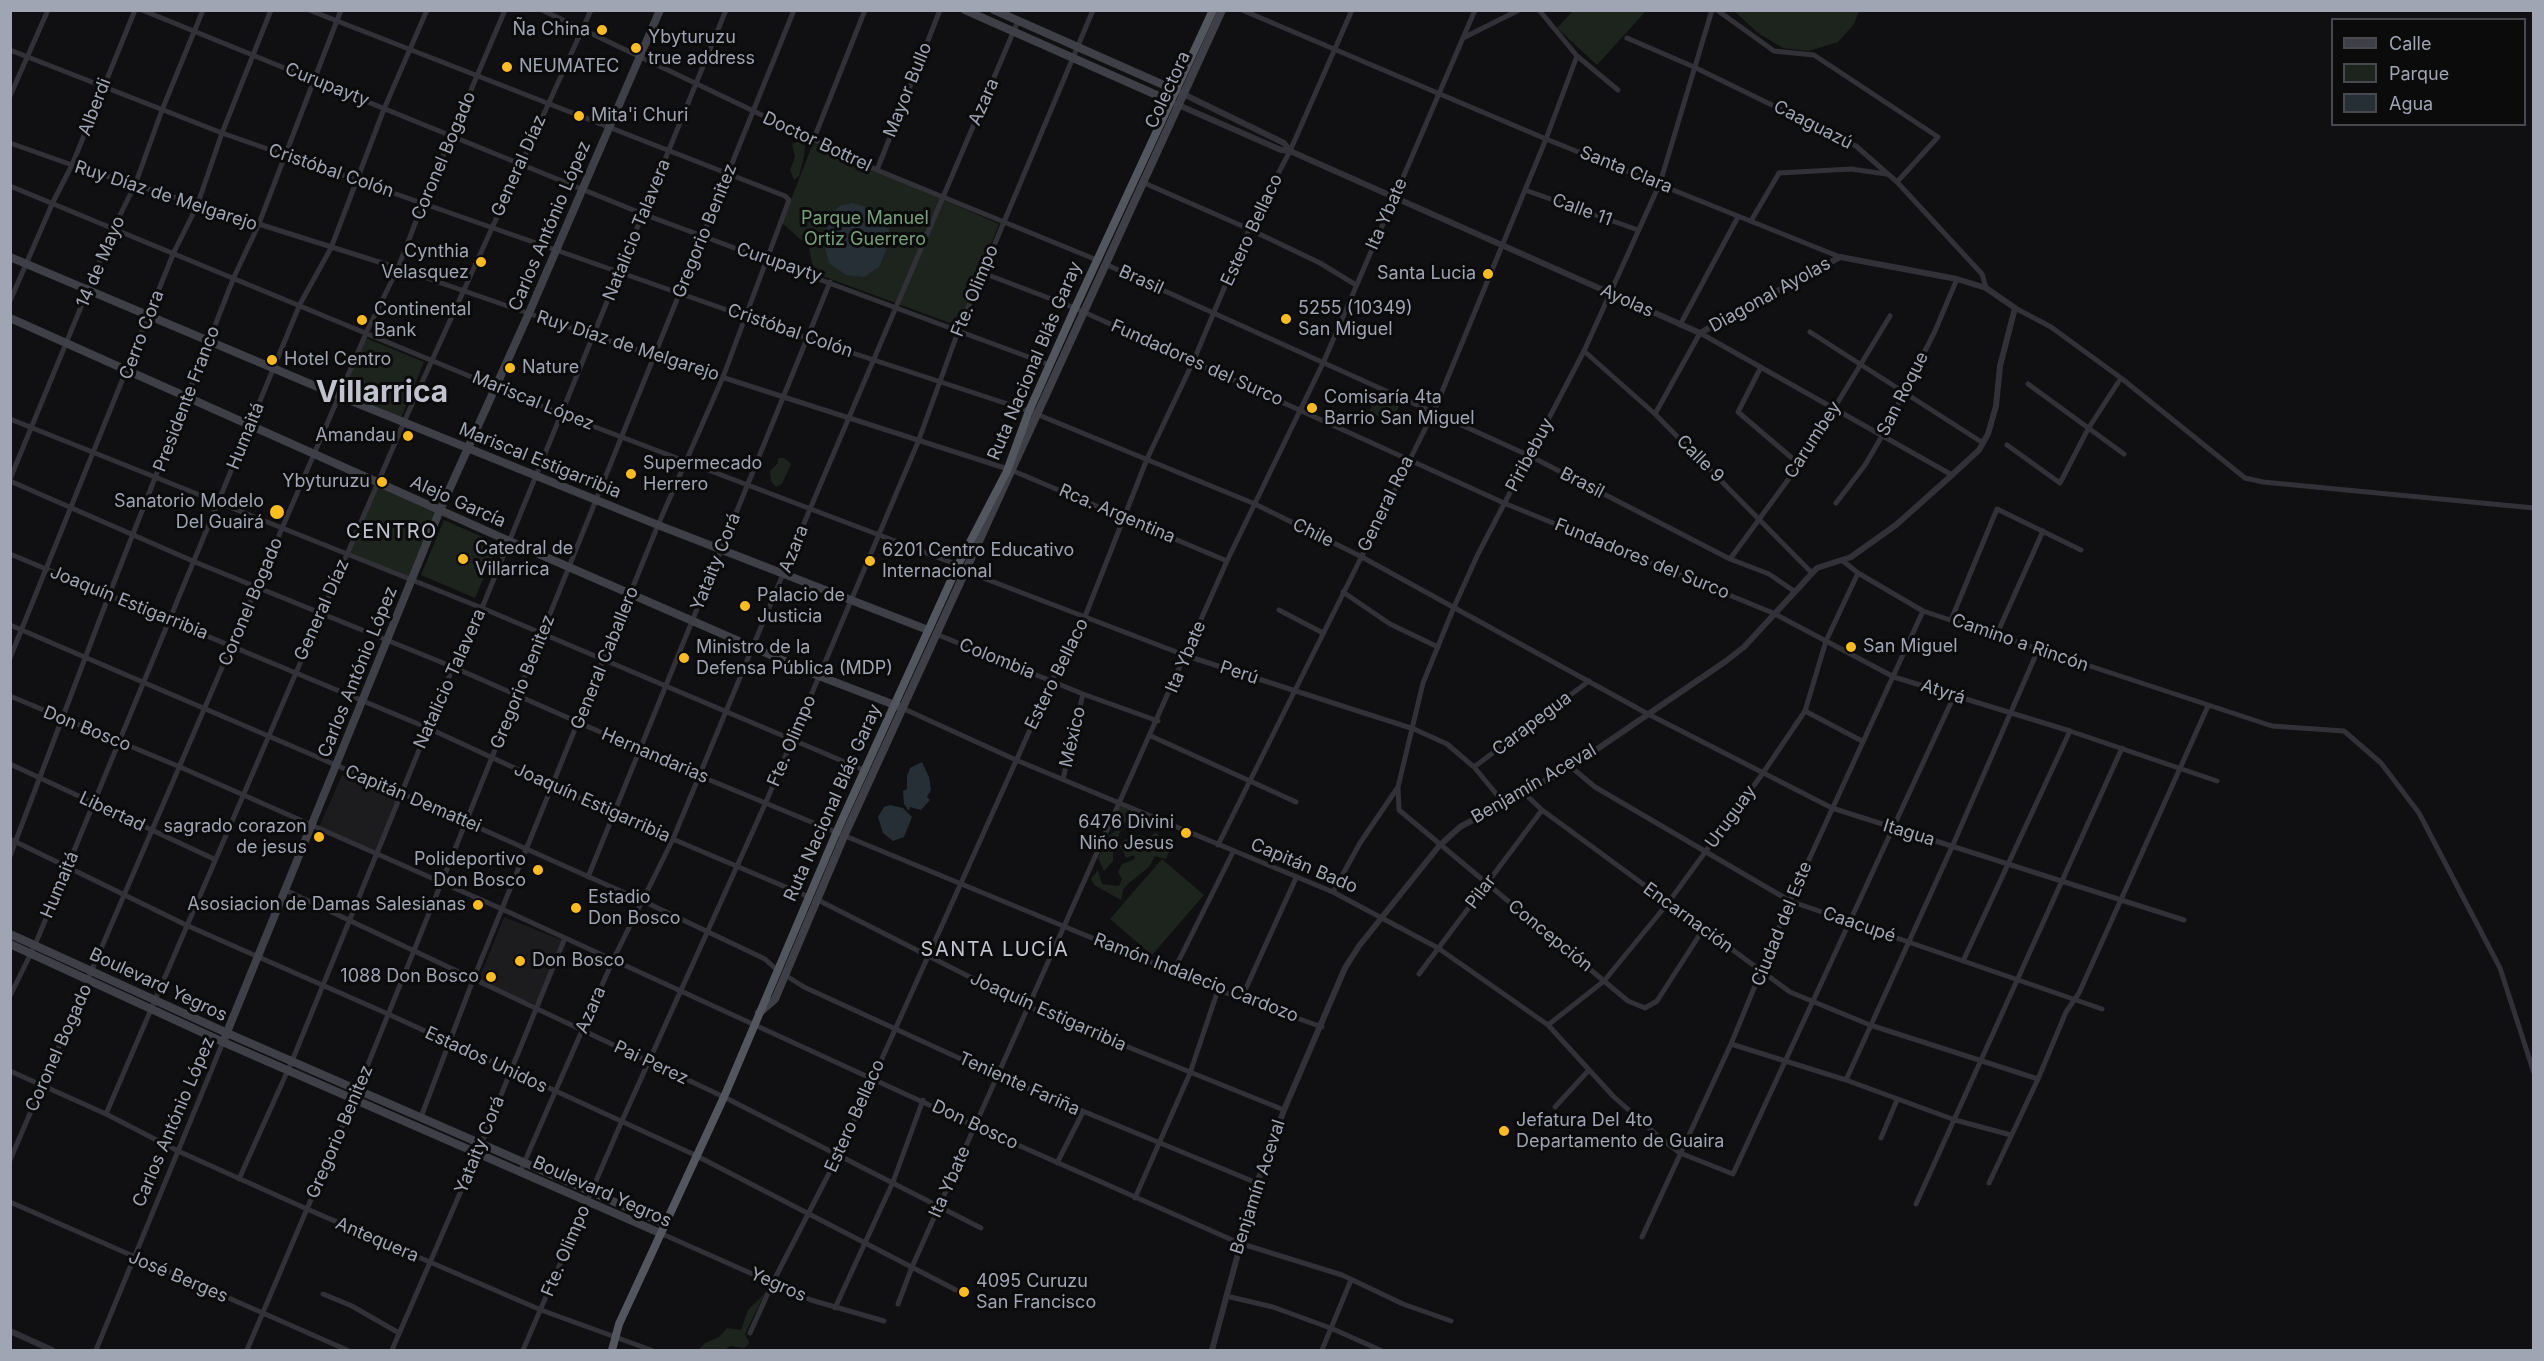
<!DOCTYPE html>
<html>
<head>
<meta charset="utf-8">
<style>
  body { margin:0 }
  #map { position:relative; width:2544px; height:1361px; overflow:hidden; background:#101012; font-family:Inter,sans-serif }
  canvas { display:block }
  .frame { position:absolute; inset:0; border:12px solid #a0a5b4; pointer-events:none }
  .legend { position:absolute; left:2331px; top:18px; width:195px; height:108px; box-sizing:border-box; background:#0b0b0c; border:2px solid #47494f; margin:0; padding:8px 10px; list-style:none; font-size:18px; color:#a0a5b4 }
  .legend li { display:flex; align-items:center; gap:12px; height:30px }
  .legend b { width:30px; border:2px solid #47494f }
</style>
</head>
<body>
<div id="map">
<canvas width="2544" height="1361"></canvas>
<div class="frame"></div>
<ul class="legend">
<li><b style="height:8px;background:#3f4047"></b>Calle</li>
<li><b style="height:16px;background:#1c241d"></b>Parque</li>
<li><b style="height:16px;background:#262e36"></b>Agua</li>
</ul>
</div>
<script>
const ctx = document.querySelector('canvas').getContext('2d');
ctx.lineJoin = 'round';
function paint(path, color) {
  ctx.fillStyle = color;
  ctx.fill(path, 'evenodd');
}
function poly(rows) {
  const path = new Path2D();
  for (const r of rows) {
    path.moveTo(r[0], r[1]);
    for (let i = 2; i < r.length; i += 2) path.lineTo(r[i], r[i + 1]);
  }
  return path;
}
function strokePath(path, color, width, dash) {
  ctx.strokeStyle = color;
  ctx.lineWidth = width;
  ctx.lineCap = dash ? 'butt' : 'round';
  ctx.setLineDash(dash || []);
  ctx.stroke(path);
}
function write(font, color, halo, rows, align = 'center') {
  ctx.font = font + ' Inter,sans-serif';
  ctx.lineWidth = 6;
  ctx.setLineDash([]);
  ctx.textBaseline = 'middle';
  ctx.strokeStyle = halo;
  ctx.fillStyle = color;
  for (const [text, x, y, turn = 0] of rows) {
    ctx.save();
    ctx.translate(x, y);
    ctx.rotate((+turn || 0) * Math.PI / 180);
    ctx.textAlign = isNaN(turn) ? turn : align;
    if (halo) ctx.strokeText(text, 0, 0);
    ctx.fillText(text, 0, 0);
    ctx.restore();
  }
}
paint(poly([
  [342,775,399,799,377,852,319,827],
  [504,917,562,940,536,1005,478,981]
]), '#1c1c1f');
paint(poly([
  [1573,11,1646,11,1597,65,1557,28],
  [1734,11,1859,11,1854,24,1838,42,1809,51,1783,48,1758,33],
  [801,140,805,145,804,156,799,176,794,180,790,170,795,157,792,144],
  [813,143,999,224,958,326,814,273,809,247,782,223],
  [366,338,424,362,401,418,341,395],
  [1377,396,1399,406,1392,422,1369,412],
  [778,458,784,458,791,464,782,484,776,487,771,481,770,471,778,463],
  [379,485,438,511,411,578,348,553],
  [444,520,498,544,475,598,421,575],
  [1121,806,1144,817,1136,828,1130,822,1124,823,1118,837,1119,844,1126,839,1139,835,1148,838,1156,832,1159,836,1155,846,1167,838,1172,845,1166,859,1155,856,1149,867,1129,883,1123,890,1121,900,1094,885,1091,879,1098,870,1102,884,1119,886,1122,879,1118,872,1122,864,1135,859,1134,855,1126,858,1122,849,1118,848,1113,852,1113,861,1104,871,1098,858,1109,836,1115,831,1117,820,1115,812],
  [1162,859,1204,895,1152,955,1110,919],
  [765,1293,745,1334,749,1342,747,1346,743,1348,730,1346,725,1350,698,1350,705,1343,719,1337,727,1328,741,1330,748,1310]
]), '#1c241d');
paint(poly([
  [853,203,875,210,888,221,890,241,879,267,864,277,846,275,829,263,824,243,827,224,834,211,841,205],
  [922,762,929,777,931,790,927,797,930,800,921,810,910,807,909,811,904,804,903,791,907,789,907,776,910,768],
  [890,805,903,808,912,817,904,837,893,841,883,833,878,817,884,807]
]), '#262e36');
strokePath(poly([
  [142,10,643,214,1050,365],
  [309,10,785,196,789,200,723,377,658,525,473,980,421,1117],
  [542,10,877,170,1097,260],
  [1242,10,1546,139,1840,257],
  [1539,10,1577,56,1618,90],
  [1717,10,1774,51,1814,55,1938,137,1897,182],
  [1465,37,1519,10],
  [1627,38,1694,67,1856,146,1897,182,1982,274,1986,288],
  [10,50,222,133,807,338,1029,411,1255,504,1360,556,1648,714,1832,808,2184,920],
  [10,96,48,10],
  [813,141,865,10],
  [10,143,72,165,398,268,594,336,1011,470,1227,561],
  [877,170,940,10],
  [1142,182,1249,229,1320,263,1356,285],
  [10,186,561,414,958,565],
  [1525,190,1638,230],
  [1751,221,1779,173,1851,169,1886,174],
  [1105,264,1530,456,1730,559,1769,574,1794,591],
  [983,273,1075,308,1504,503,1773,613,1894,677,2070,731,2217,781],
  [10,301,53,202,72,165,135,10],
  [2015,308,2051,327,2121,378,2245,478,2263,482,2534,508],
  [1680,325,1738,217],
  [1810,332,1983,443],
  [1584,351,1655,414,1812,573],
  [1761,367,1738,412,1799,464],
  [2028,384,2124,454],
  [1655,414,1700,333,1952,475],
  [10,419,482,608,866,771],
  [2007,445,2060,483,2088,429,2121,378],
  [10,479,114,227,135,185,162,110,203,10],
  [10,481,195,562,453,667,700,776,1218,990,1322,1027],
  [1836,503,1865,465,1882,436,1935,331,1957,279],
  [10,554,428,728,614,814,809,897],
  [1730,559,1804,458,1890,316],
  [1843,561,1858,573,1923,611,2272,726,2344,731,2381,763,2419,813,2500,968,2534,1073],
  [965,571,1187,656,1414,729,1447,744,1474,767,1503,802],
  [1343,592,1390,624,1438,647],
  [1279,610,1323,633],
  [1951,620,1997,509,2081,550],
  [10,625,401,793,643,901,765,959,777,970],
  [936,634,1083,694,1158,721],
  [1996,636,2043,531],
  [10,658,174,252,197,206,222,133,271,10],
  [10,696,180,767,502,909,975,1126,1239,1243,1342,1275,1403,1304,1451,1321],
  [902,708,1016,760,1333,892,1438,948,1548,1025,1613,1096,1659,1137,1680,1153,1733,1174,1954,696],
  [1805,711,1862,741],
  [1151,736,1296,802],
  [10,764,214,859],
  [1474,767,1589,681],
  [1571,767,1595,787,1790,901,2102,1009],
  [1063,779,1083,694],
  [1398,787,1399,810,1628,1001,1645,1008,1657,1001,1704,928],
  [1522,791,1542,810,1790,992,1870,1025,2038,1079],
  [10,839,186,925,388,1014,695,1155,956,1290],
  [1218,845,1434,411,1546,139,1577,56],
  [10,856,109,595,234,277,258,226,341,10],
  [588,877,830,282],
  [285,890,724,1097,981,1228],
  [1333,892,1360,843,1398,787,1423,683,1454,607,1478,554,1584,351,1660,183,1712,10],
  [818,900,1029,1007,1284,1110],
  [1963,961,2070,731],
  [1173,972,1233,852],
  [1419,974,1542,810],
  [785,975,804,987,998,1076,1257,1183],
  [10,996,35,945,300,304,331,248,384,109,427,10],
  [1241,999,1296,878],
  [1548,1025,1604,981,1668,903,1763,773,1805,711,1826,641,1858,573],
  [1731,1044,1846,1080,1955,1120,2011,1135],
  [10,1071,106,1114,178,1151,307,1209,541,1310,651,1350],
  [1846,1080,1952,847,2038,650],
  [1555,1107,1589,1070],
  [106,1114,404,422,591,10],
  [1881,1138,1897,1100],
  [10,1160,314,454,367,331,398,268,423,203,505,10],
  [1057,1163,1083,1112],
  [520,1172,613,960,673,839,810,509,1018,21],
  [239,1179,292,1061,453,667,482,608,726,10],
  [1989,1183,2038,1079,2066,1012,2079,993,2208,706],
  [1135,1198,1190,1073,1218,990],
  [10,1202,347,1350],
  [1916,1204,2122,748],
  [660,1233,811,1300,884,1321],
  [1642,1237,1731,1044,1790,901,1923,611],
  [323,1294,352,1306,399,1333],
  [1226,1296,1273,1307,1333,1329,1380,1350],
  [898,1304,912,1267,1227,561,1324,361,1475,10],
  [835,1308,893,1182,923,1100],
  [750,1333,773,1282,839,1154,1052,681,1084,619,1147,459,1193,362,1249,229,1290,151,1352,10],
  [96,1350,223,1042],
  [247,1350,358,1089,794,10],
  [392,1350,477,1154,565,938],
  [523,1350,621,1123,766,802,918,442,959,329,1093,10],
  [1322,1350,1351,1280]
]), '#313137', 5);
strokePath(poly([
  [1175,90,1284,143,1290,151],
  [1176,104,1281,150,1290,151,1700,333,1840,257,1957,279,1986,288,2015,308,2000,366,1996,406,1988,434,1979,450,1952,475,1896,525,1851,557,1817,568,1744,647,1726,661,1571,767,1460,827,1439,846,1359,946,1345,968,1284,1110,1257,1183,1212,1350],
  [10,1331,52,1350]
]), '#313137', 6);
strokePath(poly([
  [965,10,1170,101],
  [994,10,1175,90],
  [10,257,339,396,658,525,928,630],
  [10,318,509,541,819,676,900,707],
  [10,934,227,1033,665,1224],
  [10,944,223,1042,660,1233],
  [759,1013,775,999,845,834,1222,10],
  [223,1042,440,510,529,313,660,10]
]), '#3f4047', 8);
strokePath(poly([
  [612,1350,619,1324,724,1097,837,831,958,565,1007,471,1029,411,1075,308,1213,10]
]), '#54565f', 8);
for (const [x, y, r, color] of [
  [602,30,6,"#ffbc1a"],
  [636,48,6,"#ffbc1a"],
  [507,67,6,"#ffbc1a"],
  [579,116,6,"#ffbc1a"],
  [481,262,6,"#ffbc1a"],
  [1488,274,6,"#ffbc1a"],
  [1286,319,6,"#ffbc1a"],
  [362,320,6,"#ffbc1a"],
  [272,360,6,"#ffbc1a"],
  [510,368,6,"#ffbc1a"],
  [1312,408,6,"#ffbc1a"],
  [408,436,6,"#ffbc1a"],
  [631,474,6,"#ffbc1a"],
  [382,482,6,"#ffbc1a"],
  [277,512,8,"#ffbc1a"],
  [463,559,6,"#ffbc1a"],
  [870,561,6,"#ffbc1a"],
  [745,606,6,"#ffbc1a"],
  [1851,647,6,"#ffbc1a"],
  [684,658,6,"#ffbc1a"],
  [1186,833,6,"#ffbc1a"],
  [319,837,6,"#ffbc1a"],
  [538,870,6,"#ffbc1a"],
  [478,905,6,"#ffbc1a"],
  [576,908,6,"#ffbc1a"],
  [520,961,6,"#ffbc1a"],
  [491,977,6,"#ffbc1a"],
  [1504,1131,6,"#ffbc1a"],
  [964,1292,6,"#ffbc1a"]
]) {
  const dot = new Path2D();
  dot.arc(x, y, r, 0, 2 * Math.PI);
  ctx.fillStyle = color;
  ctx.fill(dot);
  strokePath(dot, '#0b0b0c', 2);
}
write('18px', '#a0a5b4', '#0b0b0c', [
  ["Ña China",590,30,"right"],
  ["Ybyturuzu",648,38],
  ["true address",648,59],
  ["NEUMATEC",519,67],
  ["Mita'i Churi",591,116],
  ["Cynthia",469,252,"right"],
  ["Velasquez",469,273,"right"],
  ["Santa Lucia",1476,274,"right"],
  ["5255 (10349)",1298,309],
  ["San Miguel",1298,330],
  ["Continental",374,310],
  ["Bank",374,331],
  ["Hotel Centro",284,360],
  ["Nature",522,368],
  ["Comisaría 4ta",1324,398],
  ["Barrio San Miguel",1324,419],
  ["Amandau",396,436,"right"],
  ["Supermecado",643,464],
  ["Herrero",643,485],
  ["Ybyturuzu",370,482,"right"],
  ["Sanatorio Modelo",264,502,"right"],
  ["Del Guairá",264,523,"right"],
  ["Catedral de",475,549],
  ["Villarrica",475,570],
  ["6201 Centro Educativo",882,551],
  ["Internacional",882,572],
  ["Palacio de",757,596],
  ["Justicia",757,617],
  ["San Miguel",1863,647],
  ["Ministro de la",696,648],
  ["Defensa Pública (MDP)",696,669],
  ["6476 Divini",1174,823,"right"],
  ["Niño Jesus",1174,844,"right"],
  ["sagrado corazon",307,827,"right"],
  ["de jesus",307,848,"right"],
  ["Polideportivo",526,860,"right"],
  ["Don Bosco",526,881,"right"],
  ["Estadio",588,898],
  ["Don Bosco",588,919],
  ["Asosiacion de Damas Salesianas",466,905,"right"],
  ["Don Bosco",532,961],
  ["1088 Don Bosco",479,977,"right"],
  ["Jefatura Del 4to",1516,1121],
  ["Departamento de Guaira",1516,1142],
  ["4095 Curuzu",976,1282],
  ["San Francisco",976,1303]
], 'left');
write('18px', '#a0a5b4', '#0b0b0c', [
  ["Curupayty",327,85,22],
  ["Mayor Bullo",908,90,-68],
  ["Colectora",1168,90,-65],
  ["Azara",984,102,-66],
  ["Alberdi",95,107,-69],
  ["Caaguazú",1813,125,27],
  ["Doctor Bottrel",817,142,25],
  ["Coronel Bogado",444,156,-67],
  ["General Díaz",519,166,-66],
  ["Santa Clara",1626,170,22],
  ["Cristóbal Colón",331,171,19],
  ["Ruy Díaz de Melgarejo",166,196,18],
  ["Calle 11",1582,210,20],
  ["Ita Ybate",1387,214,-66],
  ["Carlos António López",550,226,-67],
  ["Natalicio Talavera",637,230,-68],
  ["Estero Bellaco",1252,230,-65],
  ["Gregorio Benitez",705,231,-68],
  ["14 de Mayo",101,262,-67],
  ["Curupayty",779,263,19],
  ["Brasil",1141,280,24],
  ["Fte. Olimpo",975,291,-68],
  ["Diagonal Ayolas",1770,295,-29],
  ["Ayolas",1627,301,24],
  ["Cristóbal Colón",790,331,19],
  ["Cerro Cora",142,335,-69],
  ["Ruy Díaz de Melgarejo",628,346,18],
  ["Ruta Nacional Blás Garay",1035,361,-67],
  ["Fundadores del Surco",1197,363,24],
  ["San Roque",1903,394,-63],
  ["Presidente Franco",187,399,-69],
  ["Mariscal López",533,401,22],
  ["Humaitá",246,436,-68],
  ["Carumbey",1813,440,-57],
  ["Piribebuy",1530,455,-62],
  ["Calle 9",1700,459,45],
  ["Mariscal Estigarribia",540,461,22],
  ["Brasil",1582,483,27],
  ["Alejo García",458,502,24],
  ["General Roa",1386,504,-64],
  ["Rca. Argentina",1117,514,23],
  ["Chile",1313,533,26],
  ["Azara",794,549,-68],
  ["Fundadores del Surco",1642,559,22],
  ["Yataity Corá",716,562,-68],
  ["Coronel Bogado",251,602,-67],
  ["Joaquín Estigarribia",129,603,22],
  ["General Díaz",322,610,-66],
  ["Camino a Rincón",2020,643,19],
  ["Ita Ybate",1186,657,-67],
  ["General Caballero",605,658,-68],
  ["Colombia",997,659,22],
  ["Carlos António López",358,672,-68],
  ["Perú",1239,673,18],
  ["Estero Bellaco",1057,674,-64],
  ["Natalicio Talavera",450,679,-66],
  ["Gregorio Benitez",523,682,-68],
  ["Atyrá",1943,692,18],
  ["Carapegua",1532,724,-37],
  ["Don Bosco",87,729,22],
  ["México",1073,737,-77],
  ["Fte. Olimpo",792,741,-67],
  ["Hernandarias",655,756,23],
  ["Benjamín Aceval",1534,784,-30],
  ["Capitán Demattei",413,799,23],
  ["Joaquín Estigarribia",592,803,24],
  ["Ruta Nacional Blás Garay",833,803,-66],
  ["Libertad",112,812,25],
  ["Uruguay",1731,817,-54],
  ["Itagua",1909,833,17],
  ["Capitán Bado",1304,866,23],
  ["Humaitá",60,885,-67],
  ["Pilar",1481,892,-53],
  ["Encarnación",1688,918,36],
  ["Ciudad del Este",1782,924,-68],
  ["Caacupé",1859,925,19],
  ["Concepción",1550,936,39],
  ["Ramón Indalecio Cardozo",1196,978,21],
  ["Boulevard Yegros",158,985,25],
  ["Azara",591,1010,-66],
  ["Joaquín Estigarribia",1048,1012,24],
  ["Coronel Bogado",59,1048,-66],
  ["Estados Unidos",486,1060,25],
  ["Pai Perez",651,1063,25],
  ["Teniente Fariña",1019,1084,24],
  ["Estero Bellaco",855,1116,-66],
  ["Carlos António López",174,1122,-67],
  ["Don Bosco",975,1125,25],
  ["Gregorio Benitez",340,1132,-67],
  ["Yataity Corá",480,1145,-68],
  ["Ita Ybate",950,1182,-66],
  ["Benjamín Aceval",1258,1187,-72],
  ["Boulevard Yegros",602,1192,24],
  ["Antequera",377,1240,23],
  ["Fte. Olimpo",566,1251,-67],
  ["José Berges",178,1277,23],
  ["Yegros",778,1285,24]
]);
write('18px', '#75a079', '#0b0b0c', [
  ["Parque Manuel",865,219],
  ["Ortiz Guerrero",865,240]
]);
ctx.letterSpacing = '1.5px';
write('20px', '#c1c4cf', '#0b0b0c', [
  ["CENTRO",392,532],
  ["SANTA LUCÍA",995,950]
]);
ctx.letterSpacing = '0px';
write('bold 30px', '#c1c4cf', '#0b0b0c', [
  ["Villarrica",382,393]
]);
</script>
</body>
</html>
